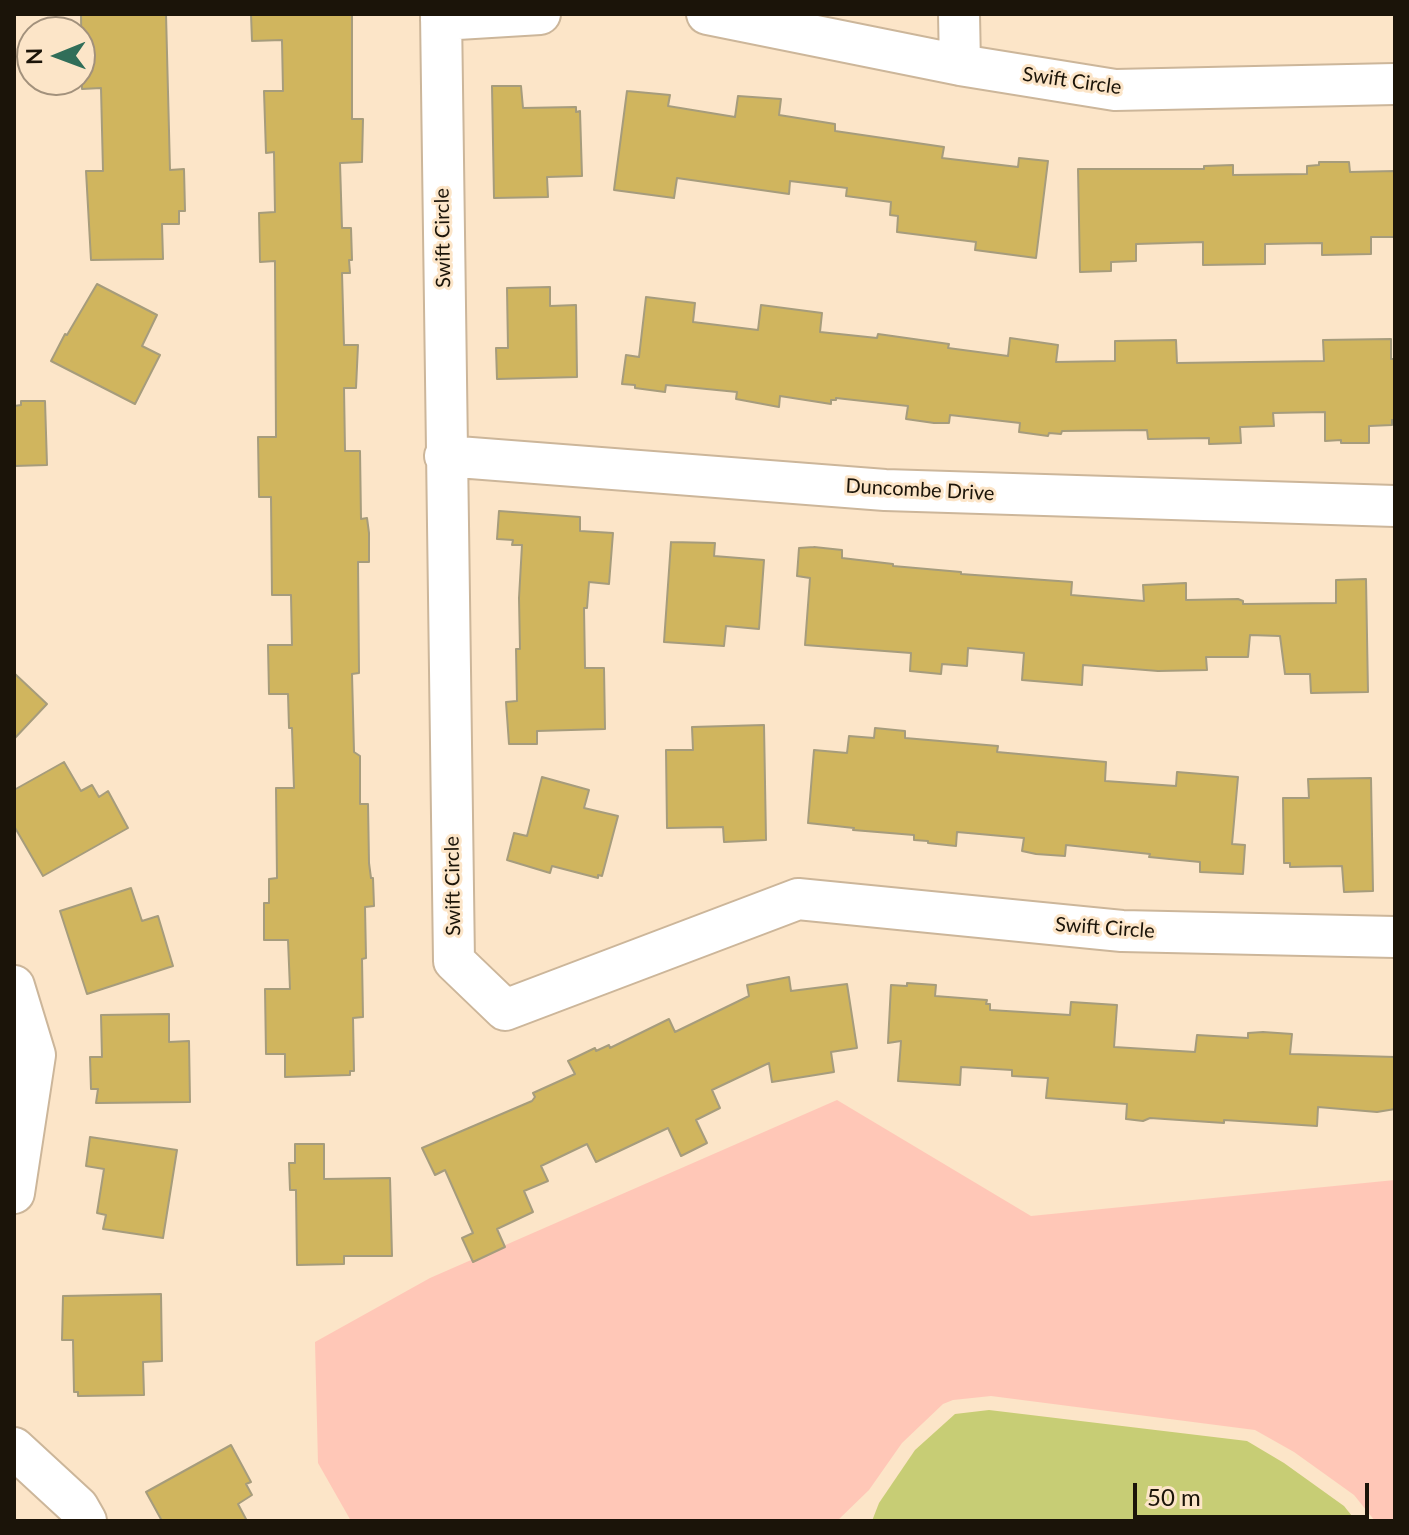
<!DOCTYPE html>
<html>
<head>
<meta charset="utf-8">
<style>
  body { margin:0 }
  #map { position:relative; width:1409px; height:1535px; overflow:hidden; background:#fce5c8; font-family:Lato,sans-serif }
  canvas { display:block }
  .frame { position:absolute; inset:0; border:16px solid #1b1409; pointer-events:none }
  .north { position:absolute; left:16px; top:16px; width:80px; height:80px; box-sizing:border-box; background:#fce5c8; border:2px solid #a2917c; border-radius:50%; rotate:269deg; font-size:22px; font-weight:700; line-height:32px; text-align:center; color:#1b1409 }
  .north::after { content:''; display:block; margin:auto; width:28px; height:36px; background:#316e59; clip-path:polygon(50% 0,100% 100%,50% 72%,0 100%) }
  .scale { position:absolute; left:1133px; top:1483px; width:236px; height:36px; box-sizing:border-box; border:4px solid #1b1409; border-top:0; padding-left:10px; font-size:24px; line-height:28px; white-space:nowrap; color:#1b1409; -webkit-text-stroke:6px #fce5c8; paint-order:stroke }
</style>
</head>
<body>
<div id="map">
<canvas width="1409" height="1535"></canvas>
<div class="frame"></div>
<div class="north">N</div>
<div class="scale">50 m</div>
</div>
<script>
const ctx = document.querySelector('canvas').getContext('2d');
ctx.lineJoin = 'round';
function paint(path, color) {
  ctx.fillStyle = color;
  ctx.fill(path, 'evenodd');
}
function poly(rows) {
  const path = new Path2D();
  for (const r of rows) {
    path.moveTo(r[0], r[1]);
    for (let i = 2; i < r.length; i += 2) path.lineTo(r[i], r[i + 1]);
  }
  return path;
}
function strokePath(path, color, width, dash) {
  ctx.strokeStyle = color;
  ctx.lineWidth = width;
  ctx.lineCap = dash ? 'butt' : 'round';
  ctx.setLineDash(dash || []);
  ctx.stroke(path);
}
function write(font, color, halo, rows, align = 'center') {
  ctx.font = font + ' Lato,sans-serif';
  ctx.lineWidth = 6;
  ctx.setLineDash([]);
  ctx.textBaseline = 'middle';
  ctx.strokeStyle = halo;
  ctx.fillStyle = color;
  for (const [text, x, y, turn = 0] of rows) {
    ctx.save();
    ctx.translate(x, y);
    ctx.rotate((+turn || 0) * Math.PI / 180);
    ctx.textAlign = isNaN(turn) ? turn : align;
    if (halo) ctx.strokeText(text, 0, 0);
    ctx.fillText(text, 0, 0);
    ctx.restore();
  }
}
paint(poly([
  [837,1100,1031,1216,1395,1180,1395,1521,1375,1521,1354,1495,1294,1452,1255,1430,991,1396,953,1400,943,1404,902,1443,869,1490,837,1521,351,1521,318,1463,315,1342,430,1278]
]), '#ffc7b7');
paint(poly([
  [989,1410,1247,1441,1284,1463,1344,1506,1356,1521,872,1521,879,1503,915,1450,955,1414]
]), '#c7cd75');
const building = poly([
  [81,14,166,14,170,170,184,169,185,211,179,211,179,224,162,224,163,259,91,260,86,171,103,171,101,88,82,89,81,14],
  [251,14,352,14,352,119,363,119,362,162,340,163,342,228,351,228,352,260,349,260,350,273,342,273,344,345,358,345,356,388,344,388,345,451,360,451,361,519,367,518,369,533,369,562,358,562,359,673,352,674,354,752,360,756,360,804,368,804,369,863,371,878,373,878,374,906,365,907,366,958,362,959,363,1017,353,1018,354,1071,350,1071,350,1075,285,1077,285,1054,266,1054,265,989,290,989,288,940,264,940,264,903,269,903,269,879,277,878,276,788,294,788,292,728,289,728,288,694,269,694,268,645,292,645,291,595,272,595,271,497,259,497,258,437,276,437,275,261,260,262,259,213,275,212,274,152,266,153,264,91,283,91,282,40,252,41,251,14],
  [492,86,521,86,523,108,576,107,576,112,580,111,582,176,547,177,548,197,494,198,492,86],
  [627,91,670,95,668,106,735,117,738,96,781,99,779,115,835,124,835,131,944,147,942,158,1018,167,1019,158,1048,161,1036,258,975,250,976,242,897,232,898,216,890,215,891,202,846,196,847,188,790,181,789,194,677,178,674,198,614,190,627,91],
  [1319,162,1349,162,1350,172,1395,171,1395,237,1371,237,1371,254,1322,255,1322,243,1265,244,1265,264,1203,265,1203,242,1136,244,1136,261,1111,262,1111,271,1080,272,1078,169,1204,169,1204,166,1233,165,1233,175,1307,174,1307,166,1319,165,1319,162],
  [97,284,157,315,142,346,160,355,135,404,51,361,65,334,67,335,97,284],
  [550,287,550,306,576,305,577,377,497,379,496,348,508,348,507,288,550,287],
  [646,297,695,303,693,322,758,330,761,305,822,313,820,332,877,338,878,334,949,344,948,348,1008,356,1010,338,1058,345,1056,362,1115,361,1115,341,1176,340,1177,363,1324,361,1323,340,1391,339,1391,359,1395,359,1395,420,1392,420,1392,425,1369,426,1369,443,1341,443,1341,440,1325,441,1325,412,1273,413,1274,426,1240,427,1241,443,1209,444,1209,438,1148,439,1147,430,1062,431,1061,434,1049,433,1048,436,1019,432,1020,423,950,415,949,423,934,423,906,419,908,406,836,398,836,400,831,400,831,404,780,396,779,407,736,399,737,392,666,385,665,392,635,388,635,385,622,384,626,355,639,357,646,297],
  [21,401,45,401,47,465,14,466,14,406,21,405,21,401],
  [499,511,580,517,580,531,613,533,609,584,589,582,587,608,584,608,585,668,604,668,605,729,537,731,537,744,509,744,506,702,517,701,516,649,520,649,519,598,522,545,512,545,513,540,497,539,499,511],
  [671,542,715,543,714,556,764,560,759,629,726,626,724,646,664,642,671,542],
  [814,547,842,550,842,558,893,564,893,566,961,572,961,574,1072,582,1071,595,1144,601,1143,585,1186,583,1186,600,1238,599,1243,601,1243,604,1336,603,1336,580,1366,579,1368,692,1311,693,1310,674,1285,674,1280,636,1250,635,1248,657,1206,657,1207,670,1158,671,1083,665,1082,685,1022,680,1024,653,968,648,967,666,942,664,941,674,910,671,911,653,805,645,810,578,797,576,799,548,814,547],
  [14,673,47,704,14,739,14,673],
  [764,725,766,840,724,842,723,827,667,828,666,750,693,750,692,727,764,725],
  [875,728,905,731,905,738,998,746,997,752,1106,762,1105,781,1176,786,1177,772,1238,777,1232,844,1245,845,1243,874,1200,872,1200,862,1149,857,1150,854,1066,845,1065,856,1036,854,1022,851,1024,838,957,832,956,846,928,843,928,841,914,840,914,835,853,830,854,828,808,823,814,750,847,753,849,736,874,738,875,728],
  [64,762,81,791,92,785,99,797,108,791,128,828,43,876,14,826,14,790,64,762],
  [542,777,589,790,584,808,618,816,602,876,598,875,598,878,552,866,550,873,507,860,514,833,527,836,542,777],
  [1371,778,1373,891,1344,892,1342,866,1290,867,1290,863,1284,863,1283,798,1309,798,1308,779,1371,778],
  [131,888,142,921,158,916,173,966,87,994,60,911,131,888],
  [789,977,791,991,847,984,857,1048,831,1052,834,1072,772,1082,769,1063,712,1090,720,1108,696,1120,707,1143,681,1156,668,1128,596,1162,587,1144,541,1166,548,1181,524,1191,533,1212,497,1229,505,1247,473,1262,462,1238,473,1233,445,1170,435,1175,422,1148,532,1101,535,1097,533,1093,575,1074,568,1061,595,1048,596,1051,609,1045,610,1048,669,1019,675,1032,749,996,747,985,789,977],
  [907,983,936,985,935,996,987,1000,986,1004,990,1004,990,1010,1070,1015,1071,1002,1117,1005,1114,1047,1195,1052,1197,1035,1248,1038,1248,1033,1263,1032,1292,1034,1290,1054,1395,1057,1395,1109,1377,1112,1318,1107,1317,1126,1224,1120,1224,1123,1150,1118,1143,1121,1126,1119,1127,1104,1046,1098,1048,1078,1012,1076,1012,1070,961,1067,960,1085,898,1081,901,1041,888,1043,891,985,907,986,907,983],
  [169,1014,169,1042,189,1041,190,1102,96,1103,98,1089,91,1089,90,1057,102,1057,101,1015,169,1014],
  [90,1137,177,1150,163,1238,103,1229,106,1215,97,1213,104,1169,86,1166,90,1137],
  [295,1144,324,1144,324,1179,390,1178,392,1256,344,1256,344,1264,297,1265,296,1190,290,1190,289,1163,295,1163,295,1144],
  [161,1294,162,1361,143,1362,144,1395,78,1396,78,1392,74,1392,73,1340,62,1340,63,1296,161,1294],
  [231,1445,251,1482,246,1484,252,1495,238,1504,247,1521,162,1521,146,1492,231,1445]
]);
paint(building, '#d0b55e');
strokePath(building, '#a69c7c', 2);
const minor = poly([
  [441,14,454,961,505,1010,798,899,1122,931,1395,937],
  [707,14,960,65,1115,90,1395,84],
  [959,14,960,65],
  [441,20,540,14],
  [445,456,885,490,1395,506],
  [14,986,35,1055,14,1193],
  [14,1448,78,1507,86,1521]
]);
strokePath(minor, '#ccb69a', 44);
strokePath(minor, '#fff', 40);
write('20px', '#1b1409', '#fce5c8', [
  ["Swift Circle",1072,81,8],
  ["Swift Circle",443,238,-91],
  ["Duncombe Drive",920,490,3],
  ["Swift Circle",453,886,-91],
  ["Swift Circle",1105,928,4]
]);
</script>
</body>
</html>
